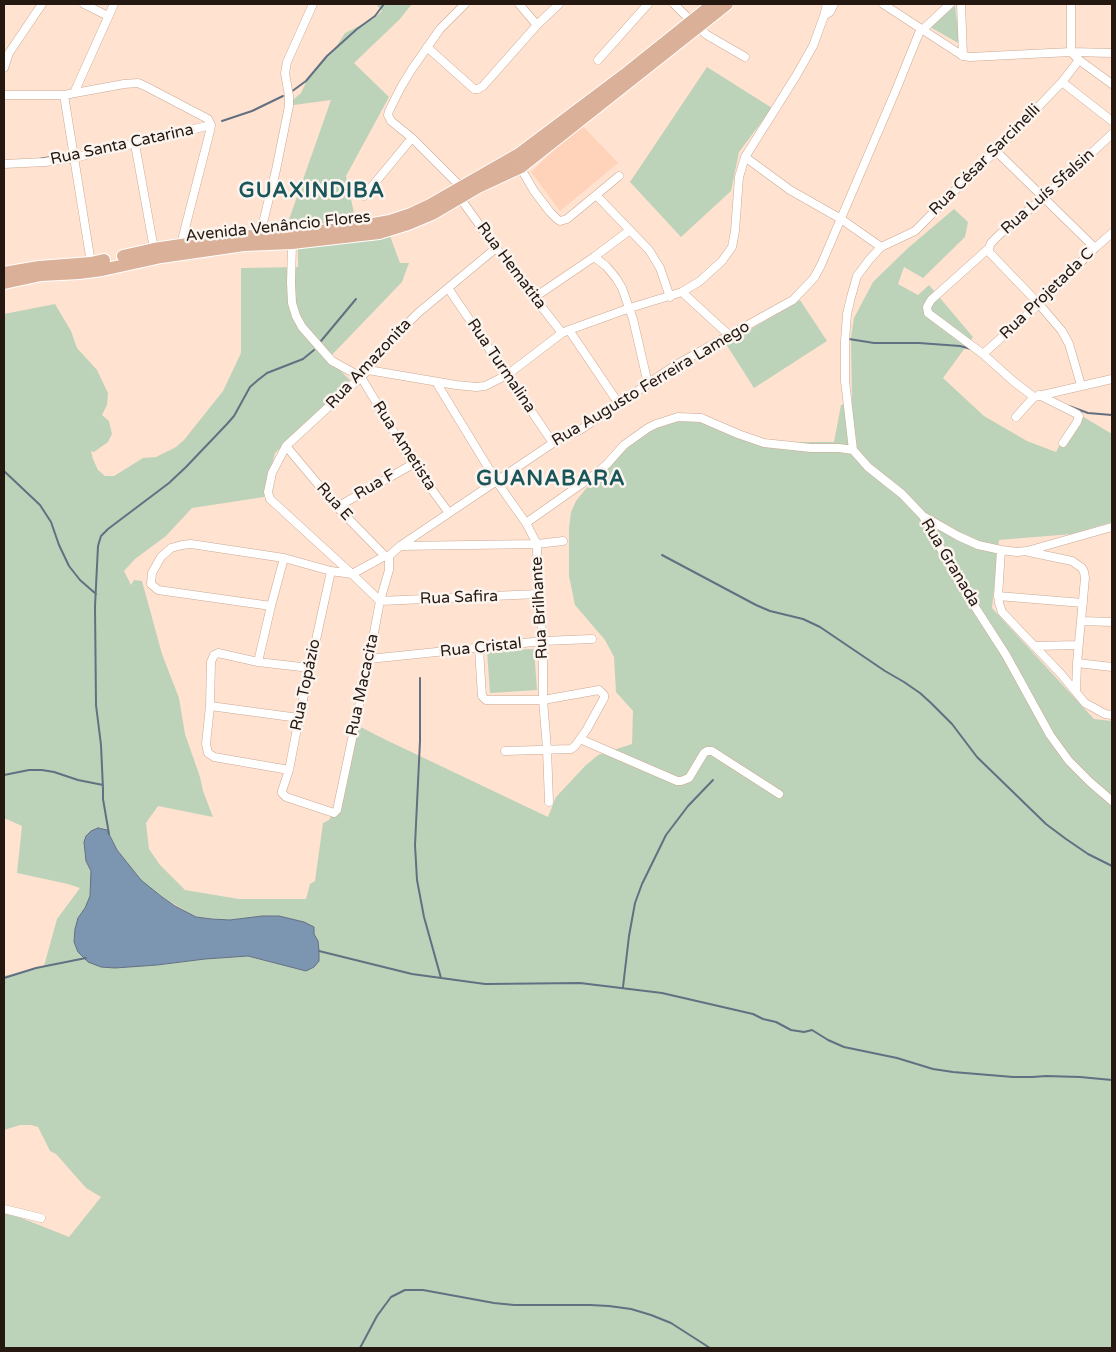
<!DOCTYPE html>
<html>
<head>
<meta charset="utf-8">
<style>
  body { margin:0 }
  #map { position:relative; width:1116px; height:1352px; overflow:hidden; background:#ffe2d0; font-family:"Varela Round",sans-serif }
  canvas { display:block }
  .frame { position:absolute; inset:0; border:5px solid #251811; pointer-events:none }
</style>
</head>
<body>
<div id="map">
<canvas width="1116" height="1352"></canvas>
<div class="frame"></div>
</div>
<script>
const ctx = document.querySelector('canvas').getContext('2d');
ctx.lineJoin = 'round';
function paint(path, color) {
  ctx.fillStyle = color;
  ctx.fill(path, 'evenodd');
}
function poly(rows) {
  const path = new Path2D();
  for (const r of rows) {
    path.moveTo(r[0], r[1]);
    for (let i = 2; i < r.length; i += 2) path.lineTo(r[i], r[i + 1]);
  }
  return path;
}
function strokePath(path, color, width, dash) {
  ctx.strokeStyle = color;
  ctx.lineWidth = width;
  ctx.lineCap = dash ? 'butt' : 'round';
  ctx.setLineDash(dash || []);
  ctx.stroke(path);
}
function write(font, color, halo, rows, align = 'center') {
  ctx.font = font + ' "Varela Round",sans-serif';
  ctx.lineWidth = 5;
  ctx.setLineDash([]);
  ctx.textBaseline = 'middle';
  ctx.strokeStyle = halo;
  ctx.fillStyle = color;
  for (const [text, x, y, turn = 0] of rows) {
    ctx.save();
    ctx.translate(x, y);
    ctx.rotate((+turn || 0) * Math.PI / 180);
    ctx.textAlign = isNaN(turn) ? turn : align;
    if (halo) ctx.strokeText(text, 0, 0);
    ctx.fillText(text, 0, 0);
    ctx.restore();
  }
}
paint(poly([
  [581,124,618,163,560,211,531,172]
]), '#fed3b9');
paint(poly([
  [376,4,412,4,399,20,354,63,389,97,346,176,356,222,286,228,331,100,286,106,301,93,308,78,334,50,345,33,373,19,382,11],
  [955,6,960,44,930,27],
  [707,67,772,108,739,152,731,191,681,237,630,182],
  [954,209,968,222,965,237,923,278,904,267,898,284,918,295,929,285,973,337,943,378,984,416,1027,441,1056,452,1077,413,1112,434,1112,522,1072,534,999,540,992,608,1094,719,1112,721,1112,1348,4,1348,4,1211,69,1237,101,1197,86,1188,56,1154,50,1151,38,1127,31,1125,20,1125,4,1130,4,976,44,966,57,919,80,888,68,884,17,873,22,826,4,818,4,314,55,304,71,331,77,348,97,370,108,393,107,405,102,415,109,421,112,434,108,442,94,452,91,451,93,459,98,470,105,476,114,476,143,458,156,457,176,447,184,440,223,391,241,353,241,268,298,267,298,246,390,236,400,263,409,263,402,282,328,359,350,380,275,453,264,497,192,508,166,536,135,559,124,571,131,585,134,580,142,581,162,654,179,698,185,734,200,777,203,791,213,817,158,806,146,823,149,849,160,865,185,890,239,899,306,899,310,884,315,881,323,823,329,820,335,810,353,723,382,738,548,817,556,797,585,766,598,755,632,744,633,711,616,692,614,657,605,640,575,605,569,576,569,528,571,512,576,501,598,474,647,428,670,416,704,419,759,442,834,442,841,405,852,402,851,337,854,318,873,282,908,248],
  [107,830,117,850,141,880,162,897,196,917,230,920,262,916,279,916,314,927,314,934,318,941,306,971,248,956,205,959,157,965,101,967,88,962,78,952,78,918,85,908,90,896,91,885,91,871,86,861],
  [800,300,827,341,754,388,726,344],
  [534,649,537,690,490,693,487,651]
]), '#bdd3b9');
const water = poly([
  [98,828,107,830,117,850,141,880,162,897,175,906,196,917,212,919,230,920,262,916,279,916,304,922,314,927,314,934,318,941,319,951,319,961,314,967,306,971,248,956,205,959,157,965,115,968,101,967,88,962,78,952,74,942,75,929,78,918,85,908,90,896,91,871,86,861,84,842,86,836,91,831,98,828]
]);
paint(water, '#7c96b2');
strokePath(water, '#627082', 1);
strokePath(poly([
  [291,92,306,81,327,56,357,29,375,16,384,4],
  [222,121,252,111,283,96],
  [39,159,51,157],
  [849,339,874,343,919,343,960,346,971,349],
  [321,341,356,299],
  [1069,406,1088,413,1112,415],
  [4,471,40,505,51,522,59,545,69,566,80,580,96,594],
  [662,555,756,605,770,611,803,619,820,627,885,671,904,682,920,693,931,703,952,724,977,757,1046,824,1066,839,1088,854,1112,866],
  [420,678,420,741,415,845,417,880,424,917,441,978],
  [4,775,29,770,42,770,54,772,78,780,103,785],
  [109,834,103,799,103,789,101,745,96,705,95,606,98,546,101,536,108,529,169,483,186,467,227,424,234,416,250,387,258,380,267,373,303,359,314,350],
  [319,951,412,974,485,984,580,983,662,993,753,1014,763,1019,776,1022,791,1030,804,1032,812,1030,828,1040,844,1047,897,1058,933,1069,953,1072,1013,1077,1032,1077,1046,1076,1080,1077,1112,1080],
  [4,978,36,968,86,958],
  [623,987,629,936,635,903,642,884,666,835,688,806,713,780],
  [360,1348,377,1316,391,1297,405,1290,423,1290,494,1303,514,1305,590,1305,609,1306,631,1309,651,1315,671,1323,710,1348]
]), '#627082', 2);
const minor = poly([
  [84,4,108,16],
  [519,4,537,25],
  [674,4,691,21],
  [883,4,963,56,970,57,1071,52,1112,53],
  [961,4,963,56],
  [1071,4,1071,52,1079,60,1112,84],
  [824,16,830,12,834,4],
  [698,27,707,35,745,57],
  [427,47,474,89,478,89,483,86,537,25,559,4],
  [598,60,648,4],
  [4,68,9,53,42,4],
  [1062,82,1112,121],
  [74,93,114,4],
  [4,95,64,95,124,84,138,83,145,86,208,119,211,125,210,131,181,244],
  [64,95,91,263],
  [135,144,154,249],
  [996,151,1095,248],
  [745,157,790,190,841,219,881,247],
  [4,164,45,162,74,158,211,125],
  [521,164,523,172,534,191,550,212,557,219,560,221,567,219,619,176],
  [461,187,412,138,391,121,388,115,389,111,401,87,412,69,440,29,465,4],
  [596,195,649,250,660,268,670,297],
  [364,196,412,138],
  [460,198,496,248,562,333],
  [260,235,276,170,289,106,289,96,285,73,287,62,313,4],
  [292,243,291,283,292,303,296,316,302,327,332,361,361,377,413,464,449,513],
  [496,248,418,313,387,344,368,370,361,377,286,446,272,473,268,492,270,499,352,574,380,601,538,594],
  [989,248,931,300,927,307,928,313,983,354,1013,381,1034,397],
  [594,257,606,266,616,278,622,288,633,319,648,384],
  [448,288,553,443],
  [682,292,730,336],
  [535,297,594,257,630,230],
  [569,330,619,404],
  [983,354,1039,304,1095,248,1112,233],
  [368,370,456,385,476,387,485,386,507,375,562,333,569,330,630,308,682,292,700,281,722,261,732,247,735,231,739,177,745,157,796,76,813,46,824,16,827,4],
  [436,382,497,482,526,523,537,544,538,594,543,641,543,700,547,749,549,802],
  [1081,385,1069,344,1062,331,1039,304,990,253,989,248,991,243,999,235,1044,197,1112,134],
  [1039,395,1077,414,1079,416,1077,422,1063,443],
  [1016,417,1034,397,1112,379],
  [286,446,337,507,385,556],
  [853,450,845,381,845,341,847,314,851,297,857,276,869,260,881,247,915,231,972,173,996,151,1062,82,1079,60],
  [337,507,413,464],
  [923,516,958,536,978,545,1001,550,1017,552,1027,551,1112,527],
  [526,523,597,473,607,464,624,445,648,428,656,424,678,417,701,418,738,434,764,443,811,448,839,448,853,450,868,467,902,494,923,516,959,582,1006,655,1050,735,1069,761,1090,782,1112,801],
  [400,546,537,544,563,541],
  [1001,550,998,596,999,603,1002,612,1061,674,1085,703,1105,714,1112,715],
  [1029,552,1072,561,1082,568,1084,572,1085,578,1077,663,1076,692],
  [331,571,299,718,289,770,282,791,282,793,286,797,334,813,337,810,369,659,380,601,389,570,389,556],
  [998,596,1083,603],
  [271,606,158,590,151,584,152,573,161,557,171,548,182,545,191,544,284,558,331,571,352,574,385,556,389,556,400,546,553,443,580,430,674,366,793,300,814,278,821,265,896,90,919,33,950,4],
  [1081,621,1112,622],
  [1034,646,1078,645],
  [479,649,482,696,486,700,543,700,599,690,604,695,604,698,587,729,575,746,571,749,505,751],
  [369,659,543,641,592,639],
  [258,662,271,606,284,558],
  [1077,663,1112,667],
  [210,706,299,718],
  [580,739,677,781,681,781,689,778,704,753,707,751,712,751,779,794],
  [289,770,214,757,208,753,206,744,210,706,211,662,214,655,218,653,258,662,310,668],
  [4,1209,41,1218]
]);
const primary = poly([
  [123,256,154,249,215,240,260,235,346,229,390,221,411,214,430,205,519,154,628,72,713,4],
  [4,273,39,267,91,263,104,260],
  [4,283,41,275,79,273,102,270,161,257,244,245,292,243,379,233,408,224,432,214,478,187,521,167,727,4]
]);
strokePath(minor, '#cba994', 9);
strokePath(primary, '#fff', 14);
strokePath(minor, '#fff', 8);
strokePath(primary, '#dab099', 12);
write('16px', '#251811', '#fbf4ef', [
  ["Rua Santa Catarina",122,145,-12],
  ["Rua César Sarcinelli",985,160,-45],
  ["Rua Luís Sfalsin",1048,192,-42],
  ["Avenida Venâncio Flores",278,227,-6],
  ["Rua Hematita",511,266,53],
  ["Rua Projetada C",1047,294,-44],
  ["Rua Amazonita",369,364,-47],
  ["Rua Turmalina",501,366,56],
  ["Rua Augusto Ferreira Lamego",651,384,-31],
  ["Rua Ametista",404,446,57],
  ["Rua F",375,485,-30],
  ["Rua E",334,502,48],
  ["Rua Granada",950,563,59],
  ["Rua Safira",459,598,-2],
  ["Rua Brilhante",540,608,-93],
  ["Rua Cristal",481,648,-6],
  ["Rua Topázio",306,685,-78],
  ["Rua Macacita",363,685,-78]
]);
ctx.letterSpacing = '1px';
write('bold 21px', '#1a5659', '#fbf4ef', [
  ["GUAXINDIBA",312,191],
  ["GUANABARA",551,479]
]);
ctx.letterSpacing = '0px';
</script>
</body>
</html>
